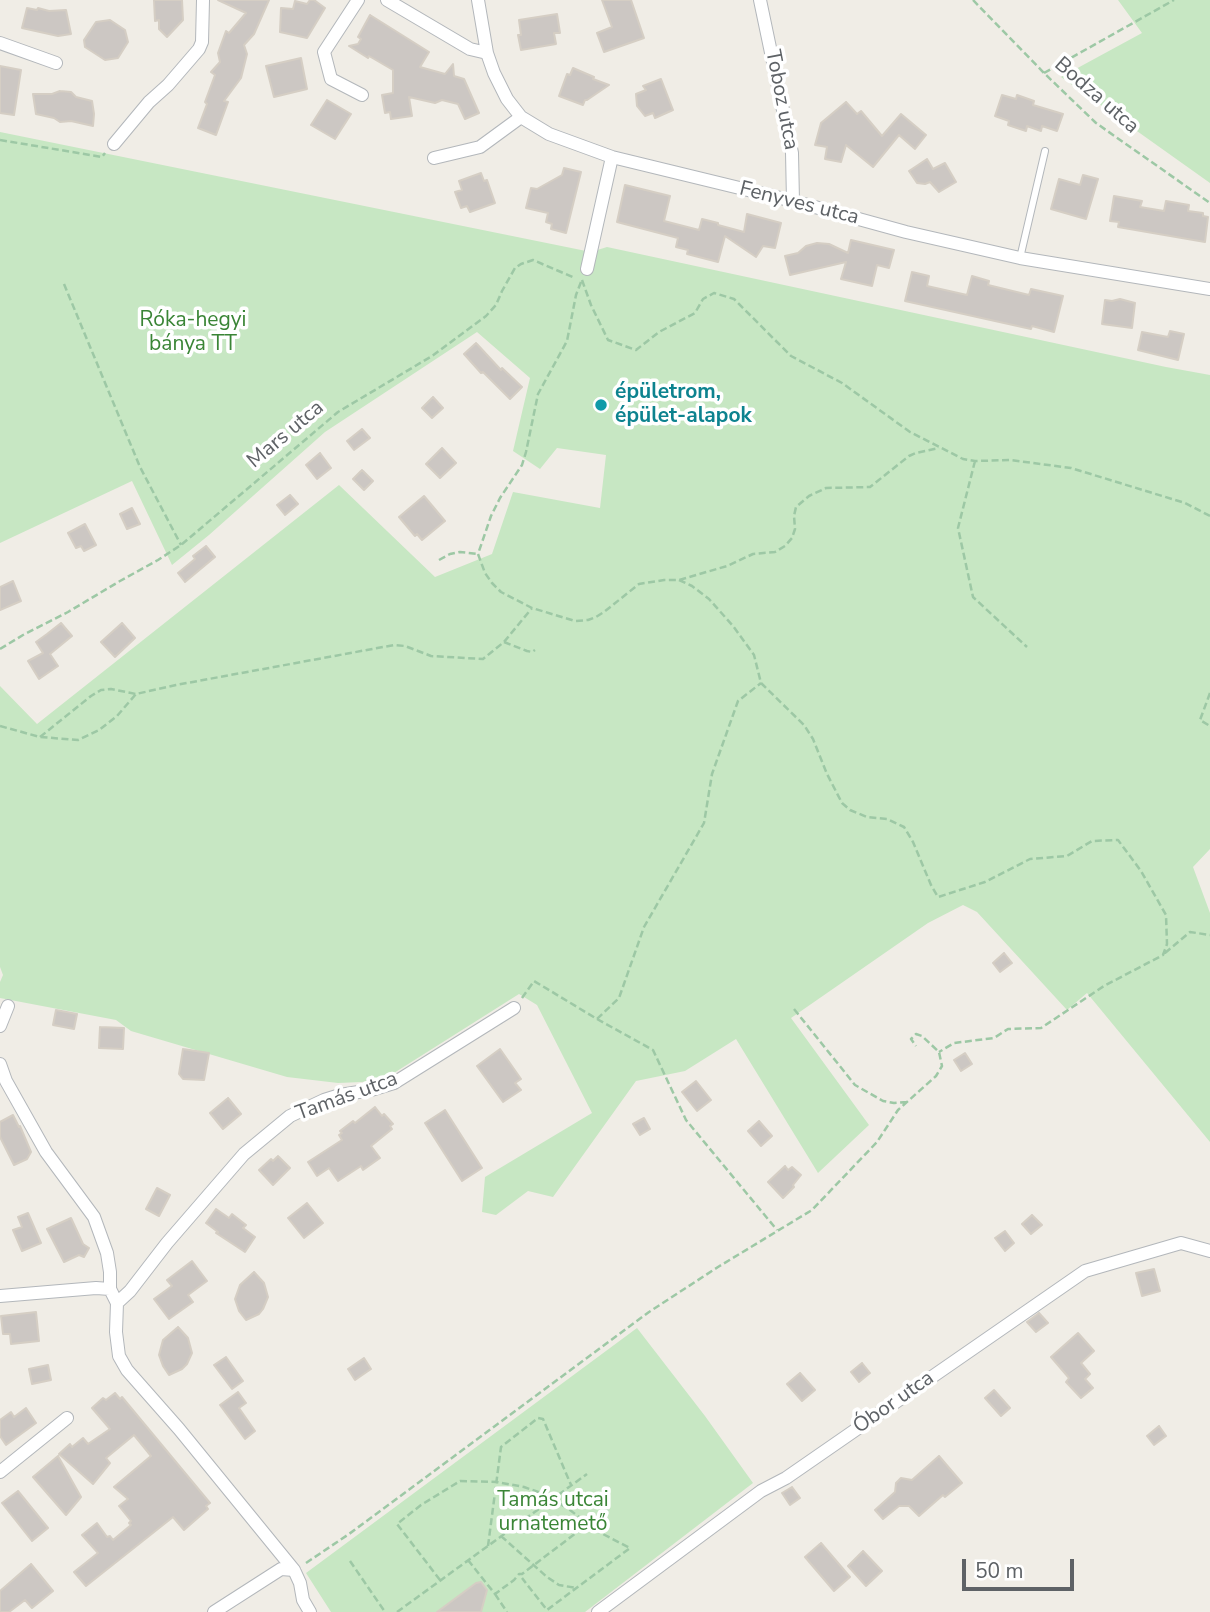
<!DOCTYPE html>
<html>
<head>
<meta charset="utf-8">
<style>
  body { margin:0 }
  #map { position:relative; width:1210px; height:1612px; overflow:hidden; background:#f0ede6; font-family:"Nunito Sans",sans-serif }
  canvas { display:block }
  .scale { position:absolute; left:962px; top:1559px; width:112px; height:32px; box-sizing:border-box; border:4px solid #5e6266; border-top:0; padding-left:9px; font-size:21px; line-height:24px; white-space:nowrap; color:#5e6266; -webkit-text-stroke:5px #fff; paint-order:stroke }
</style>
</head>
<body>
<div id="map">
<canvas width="1210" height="1612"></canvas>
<div class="scale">50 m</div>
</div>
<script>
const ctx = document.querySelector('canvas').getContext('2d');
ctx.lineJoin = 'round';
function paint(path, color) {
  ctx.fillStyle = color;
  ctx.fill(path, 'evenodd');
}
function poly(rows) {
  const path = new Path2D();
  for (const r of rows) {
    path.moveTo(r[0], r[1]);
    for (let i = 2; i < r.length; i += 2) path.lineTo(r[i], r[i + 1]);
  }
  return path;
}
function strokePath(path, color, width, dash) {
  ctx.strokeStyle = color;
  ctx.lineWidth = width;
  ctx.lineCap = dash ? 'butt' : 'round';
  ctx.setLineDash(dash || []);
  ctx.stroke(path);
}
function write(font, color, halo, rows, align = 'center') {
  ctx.font = font + ' "Nunito Sans",sans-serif';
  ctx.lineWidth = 7;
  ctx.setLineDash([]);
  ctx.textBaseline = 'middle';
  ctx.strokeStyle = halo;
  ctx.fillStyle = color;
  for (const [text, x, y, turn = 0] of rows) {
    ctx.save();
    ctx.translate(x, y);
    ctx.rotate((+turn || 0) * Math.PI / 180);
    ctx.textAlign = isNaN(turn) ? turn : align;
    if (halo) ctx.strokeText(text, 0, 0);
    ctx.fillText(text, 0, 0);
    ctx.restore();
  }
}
paint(poly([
  [1118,0,1210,0,1210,183,1061,77,1142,33],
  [0,132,591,252,607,247,1166,367,1210,375,1210,849,1193,867,1210,913,1210,1142,1087,993,1067,1010,977,912,963,905,928,923,791,1018,869,1125,818,1173,736,1039,685,1071,636,1081,553,1197,528,1191,496,1215,482,1212,485,1177,592,1113,537,1005,519,994,386,1078,362,1082,338,1083,287,1077,131,1031,116,1020,0,998,0,982,3,975,0,967,0,686,37,724,339,485,435,577,492,554,513,492,600,508,606,455,557,448,540,469,513,451,530,378,477,332,325,432,209,535,172,565,132,481,0,543],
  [637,1328,705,1416,753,1483,585,1612,331,1612,306,1573]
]), '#c7e7c3');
const building = poly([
  [154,0,182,0,183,20,167,37,159,29,159,20,155,21,154,0],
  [218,0,269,0,254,34,244,45,247,54,241,78,224,101,228,102,216,135,198,128,207,104,205,102,215,75,211,72,220,62,218,53,226,31,229,33,246,13,218,0],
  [310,0,314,0,325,8,307,38,280,32,281,8,293,9,295,1,307,4,310,0],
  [602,0,631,0,644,38,604,52,597,33,612,27,602,0],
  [27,8,37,10,38,8,49,11,66,10,71,34,58,36,22,28,27,8],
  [557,14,560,33,554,33,556,44,521,50,518,35,521,35,519,20,557,14],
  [370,15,429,52,420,67,445,74,453,64,454,76,464,79,479,113,465,119,458,104,442,100,435,103,409,97,412,116,391,119,390,112,385,113,382,95,393,93,393,70,369,56,368,58,349,46,358,44,361,39,358,37,370,15],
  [110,20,125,30,128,42,118,58,105,60,85,47,84,40,96,22,110,20],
  [301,58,307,89,274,97,266,66,301,58],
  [0,66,21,70,14,115,0,113,0,66],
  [573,68,594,77,593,79,609,85,587,100,585,100,583,105,559,96,567,74,570,75,573,68],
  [661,79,673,110,655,118,653,113,645,116,637,106,636,94,646,90,643,86,661,79],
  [60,91,71,92,76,97,92,101,94,114,93,126,71,121,60,122,54,118,36,114,33,94,52,94,60,91],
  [1002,95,1016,99,1017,95,1034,101,1033,105,1063,114,1057,131,1042,126,1041,131,1027,126,1026,131,1008,125,1009,121,995,116,1002,95],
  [327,100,351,114,335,139,311,125,327,100],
  [846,102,857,114,861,111,882,136,901,114,926,135,915,149,899,135,873,167,846,145,841,162,825,159,827,147,815,145,821,123,846,102],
  [927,159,933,169,945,163,956,182,939,192,930,182,925,184,917,183,909,171,927,159],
  [564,168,581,172,566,233,551,229,552,224,546,222,548,213,526,208,531,188,537,189,562,175,564,168],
  [481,173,484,181,487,180,495,203,470,212,467,206,461,208,455,192,462,190,459,181,481,173],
  [1083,175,1098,179,1086,219,1051,209,1059,179,1080,185,1083,175],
  [625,185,670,196,664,221,699,230,702,219,718,223,718,225,744,232,747,214,781,223,775,248,763,246,756,257,725,236,718,262,687,254,688,250,676,247,678,238,617,222,625,185],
  [1114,196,1142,201,1140,207,1164,211,1166,201,1189,205,1188,211,1203,213,1203,216,1208,217,1205,242,1118,227,1119,222,1110,221,1114,196],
  [851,240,894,250,889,268,877,265,872,286,841,279,846,262,790,275,785,256,798,253,806,246,817,243,829,244,848,253,851,240],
  [912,272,929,276,927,286,967,295,972,276,989,281,988,285,1029,295,1031,289,1063,296,1054,332,1032,326,1031,329,905,301,912,272],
  [1120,299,1135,303,1132,328,1102,324,1105,300,1112,301,1120,299],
  [1170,331,1184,334,1178,360,1138,350,1142,332,1168,337,1170,331],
  [476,343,501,370,502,368,522,387,510,399,483,372,481,373,464,354,476,343],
  [433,397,443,408,432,418,422,408,433,397],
  [362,429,370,438,354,450,347,441,362,429],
  [442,448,456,463,440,478,426,464,442,448],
  [320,453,331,468,317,479,306,465,320,453],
  [362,470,373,481,364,490,353,479,362,470],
  [290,495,298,504,285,515,277,505,290,495],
  [424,496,445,521,422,540,417,534,415,536,399,517,424,496],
  [132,508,140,524,127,529,120,514,132,508],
  [85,524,96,545,84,551,81,546,76,548,68,533,85,524],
  [206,546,215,557,185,582,178,573,195,559,193,556,206,546],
  [13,581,21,601,0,610,0,587,13,581],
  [61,623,72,636,50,654,58,666,39,679,28,661,43,653,36,642,47,634,61,623],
  [122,623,135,638,115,657,101,642,122,623],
  [1004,953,1012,963,1000,972,993,963,1004,953],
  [56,1010,77,1014,74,1029,53,1025,56,1010],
  [100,1027,124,1028,123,1049,99,1048,100,1027],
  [183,1049,209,1053,204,1080,183,1079,179,1074,183,1049],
  [500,1049,521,1079,515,1083,521,1090,503,1102,477,1066,500,1049],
  [965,1053,972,1064,961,1071,954,1060,965,1053],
  [696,1081,711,1100,697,1111,682,1092,696,1081],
  [228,1098,241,1114,223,1129,210,1113,228,1098],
  [375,1107,382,1116,384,1114,393,1124,390,1126,392,1129,371,1146,380,1158,363,1170,361,1166,338,1181,329,1168,317,1176,308,1162,342,1140,339,1135,342,1133,340,1131,353,1121,355,1123,375,1107],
  [445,1110,482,1168,462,1181,425,1123,445,1110],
  [13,1115,19,1127,20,1126,31,1152,27,1159,14,1165,0,1137,0,1122,13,1115],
  [644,1118,650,1129,640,1135,633,1124,644,1118],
  [759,1121,772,1136,761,1146,748,1131,759,1121],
  [278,1156,290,1168,273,1185,259,1170,271,1159,273,1161,278,1156],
  [785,1166,788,1170,792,1167,801,1175,793,1185,794,1187,783,1198,768,1182,785,1166],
  [157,1188,170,1195,159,1216,146,1209,157,1188],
  [307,1203,323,1223,304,1238,288,1218,307,1203],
  [216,1209,229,1218,232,1214,246,1225,243,1228,255,1237,245,1252,216,1233,218,1232,206,1223,216,1209],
  [28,1213,41,1243,22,1251,13,1230,22,1227,18,1217,28,1213],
  [1032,1215,1042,1225,1031,1234,1022,1224,1032,1215],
  [71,1218,83,1244,89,1248,84,1257,79,1255,64,1262,47,1229,71,1218],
  [1005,1231,1014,1243,1005,1251,995,1238,1005,1231],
  [192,1261,207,1281,188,1295,193,1302,169,1319,154,1299,172,1286,167,1280,192,1261],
  [1154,1269,1160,1291,1142,1296,1136,1273,1154,1269],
  [254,1272,264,1283,268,1297,263,1309,259,1314,246,1320,239,1311,235,1299,240,1285,254,1272],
  [36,1312,39,1341,11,1344,10,1334,3,1334,1,1316,36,1312],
  [1039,1313,1048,1323,1036,1332,1027,1322,1039,1313],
  [178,1327,188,1338,192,1353,187,1364,182,1369,169,1375,163,1366,159,1355,163,1340,178,1327],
  [1078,1333,1094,1351,1081,1363,1090,1374,1085,1379,1093,1388,1081,1398,1066,1382,1069,1378,1051,1357,1078,1333],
  [226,1357,243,1381,232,1389,214,1365,226,1357],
  [364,1358,371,1369,355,1380,348,1369,364,1358],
  [862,1363,870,1373,859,1382,851,1372,862,1363],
  [48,1365,51,1380,32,1384,29,1369,48,1365],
  [800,1373,815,1390,802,1401,787,1384,800,1373],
  [994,1390,1010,1408,1001,1416,985,1398,994,1390],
  [238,1392,246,1403,239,1408,255,1431,245,1439,220,1405,238,1392],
  [115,1393,120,1399,122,1397,210,1503,206,1506,208,1509,184,1530,173,1517,86,1586,74,1572,98,1553,82,1535,97,1523,107,1537,110,1536,113,1540,131,1525,129,1523,131,1521,119,1506,128,1499,114,1487,151,1456,134,1435,106,1458,110,1463,93,1484,59,1454,70,1444,72,1447,83,1438,88,1444,110,1429,92,1408,103,1398,106,1400,115,1393],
  [26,1408,36,1423,6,1445,0,1436,0,1420,11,1412,14,1417,26,1408],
  [1159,1426,1166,1436,1154,1445,1147,1436,1159,1426],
  [58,1456,81,1497,66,1515,33,1477,58,1456],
  [939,1456,962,1483,945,1497,943,1495,919,1516,909,1506,899,1506,883,1519,875,1510,895,1492,896,1483,901,1478,912,1480,939,1456],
  [792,1487,800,1498,790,1505,782,1493,792,1487],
  [18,1491,48,1528,32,1541,2,1503,18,1491],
  [821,1543,850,1577,834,1591,805,1557,821,1543],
  [863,1551,882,1571,866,1586,848,1566,863,1551],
  [31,1564,53,1591,32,1608,25,1600,9,1612,0,1612,0,1591,31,1564],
  [481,1582,487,1590,481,1612,437,1612,476,1583,481,1582]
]);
paint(building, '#ccc7c3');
strokePath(building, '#d5cec4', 2);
const service = poly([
  [1020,258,1045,151]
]);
const minor = poly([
  [358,0,324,52,331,79,362,95],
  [387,0,470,49,487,53],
  [478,0,487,53,494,73,507,99,521,117,549,134,612,157,793,201,906,232,1020,258,1210,289],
  [760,0,792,153,793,201],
  [0,43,56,63],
  [114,144,149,102,168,85,199,49,202,42,203,0],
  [434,158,480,147,521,117],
  [587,269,612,157],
  [0,1026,8,1006],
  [0,1064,6,1081,46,1152,94,1217,107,1253,110,1272,110,1289,117,1303,116,1332,119,1356,127,1370,179,1429,294,1570,300,1583,303,1600,310,1612],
  [0,1296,96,1288,110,1289],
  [117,1303,130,1291,167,1243,244,1154,290,1116,324,1100,340,1095,371,1090,394,1083,514,1008],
  [0,1472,67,1418],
  [214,1612,281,1569,294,1570],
  [598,1612,761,1491,786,1478,1085,1271,1181,1243,1210,1251]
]);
strokePath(service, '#b3b7bb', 8);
strokePath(minor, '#b3b7bb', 14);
strokePath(poly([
  [973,0,1044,73,1096,123,1210,203],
  [1044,73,1174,0],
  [0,140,102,157,105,153],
  [582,280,591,305,608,340,636,350,659,332,695,313,703,299,714,293,734,299,791,356,842,383,910,432,963,459,975,461,1010,460,1071,468,1185,503,1210,516],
  [581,282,576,295,567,341,538,394,526,452,522,465,500,498,491,516,478,554,485,573,492,583,501,592,532,608,575,621,588,620,596,617,604,612,639,584,664,580,679,580,727,566,753,554,775,552,785,546,792,538,795,529,794,516,796,507,809,496,826,488,870,487,909,456,916,453,939,448],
  [64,284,140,467,181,545],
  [975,461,958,528,973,597,1027,647],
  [439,560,450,554,460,552,478,554],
  [679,580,692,586,709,599,733,626,754,655,761,683,804,725,813,739,827,774,842,803,850,810,867,817,887,819,904,827,913,842,931,885,938,897,985,882,1030,859,1067,856,1092,841,1118,840,1141,871,1166,915,1167,944,1163,955,1104,986,1041,1028,1008,1029,994,1038,954,1043,939,1052],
  [504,642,527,651,532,652,535,650],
  [0,649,23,635,68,612,120,581,158,560,181,545,338,412,432,356,486,316,496,305,502,291,515,268,521,264,533,260,575,278],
  [1210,693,1200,720,1210,726],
  [0,726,40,737,78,740,99,730,117,716,136,694,176,685,394,645,405,646,431,656,483,659,504,642,532,608],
  [40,737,91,696,101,690,111,689,136,694],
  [1165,953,1190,932,1210,935],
  [522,998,534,981,597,1019,619,998,644,927,704,823,712,774,738,701,761,683],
  [794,1009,855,1085,883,1101,894,1103,907,1102],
  [597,1019,653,1050,686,1120,777,1230],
  [501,1536,547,1577,559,1585,576,1588],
  [488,1546,501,1447,538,1418,543,1419,571,1485],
  [468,1560,495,1594,514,1580,519,1574,522,1574,609,1508],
  [350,1561,385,1612],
  [306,1563,349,1534,649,1312,718,1267,812,1210,877,1142,898,1110,936,1076,942,1066,939,1052,922,1036,916,1034,911,1039,916,1046],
  [440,1580,397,1524,421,1505,460,1481,497,1482,524,1487,544,1494,570,1510,597,1531,630,1548,547,1610,522,1578],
  [495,1594,507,1612],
  [397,1612,587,1474]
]), '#9dc8a5', 2.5, [7, 3.5]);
strokePath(service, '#fff', 6);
strokePath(minor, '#fff', 12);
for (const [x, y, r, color] of [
  [601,405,7,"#0f9aa8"]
]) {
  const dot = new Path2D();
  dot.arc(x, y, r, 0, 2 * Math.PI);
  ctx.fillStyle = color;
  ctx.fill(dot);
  strokePath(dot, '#fff', 2.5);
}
write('21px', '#5e6266', '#fff', [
  ["Bodza utca",1096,96,41],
  ["Toboz utca",781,100,79],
  ["Fenyves utca",799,204,14],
  ["Mars utca",286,435,-40],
  ["Tamás utca",347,1097,-20],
  ["Óbor utca",894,1403,-35]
]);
write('21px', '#3a8536', '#fff', [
  ["Róka-hegyi",193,321],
  ["bánya TT",193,345],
  ["Tamás utcai",553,1501],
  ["urnatemető",553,1525]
]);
write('bold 21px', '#0d838f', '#fff', [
  ["épületrom,",615,393],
  ["épület-alapok",615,417]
], 'left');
</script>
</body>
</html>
